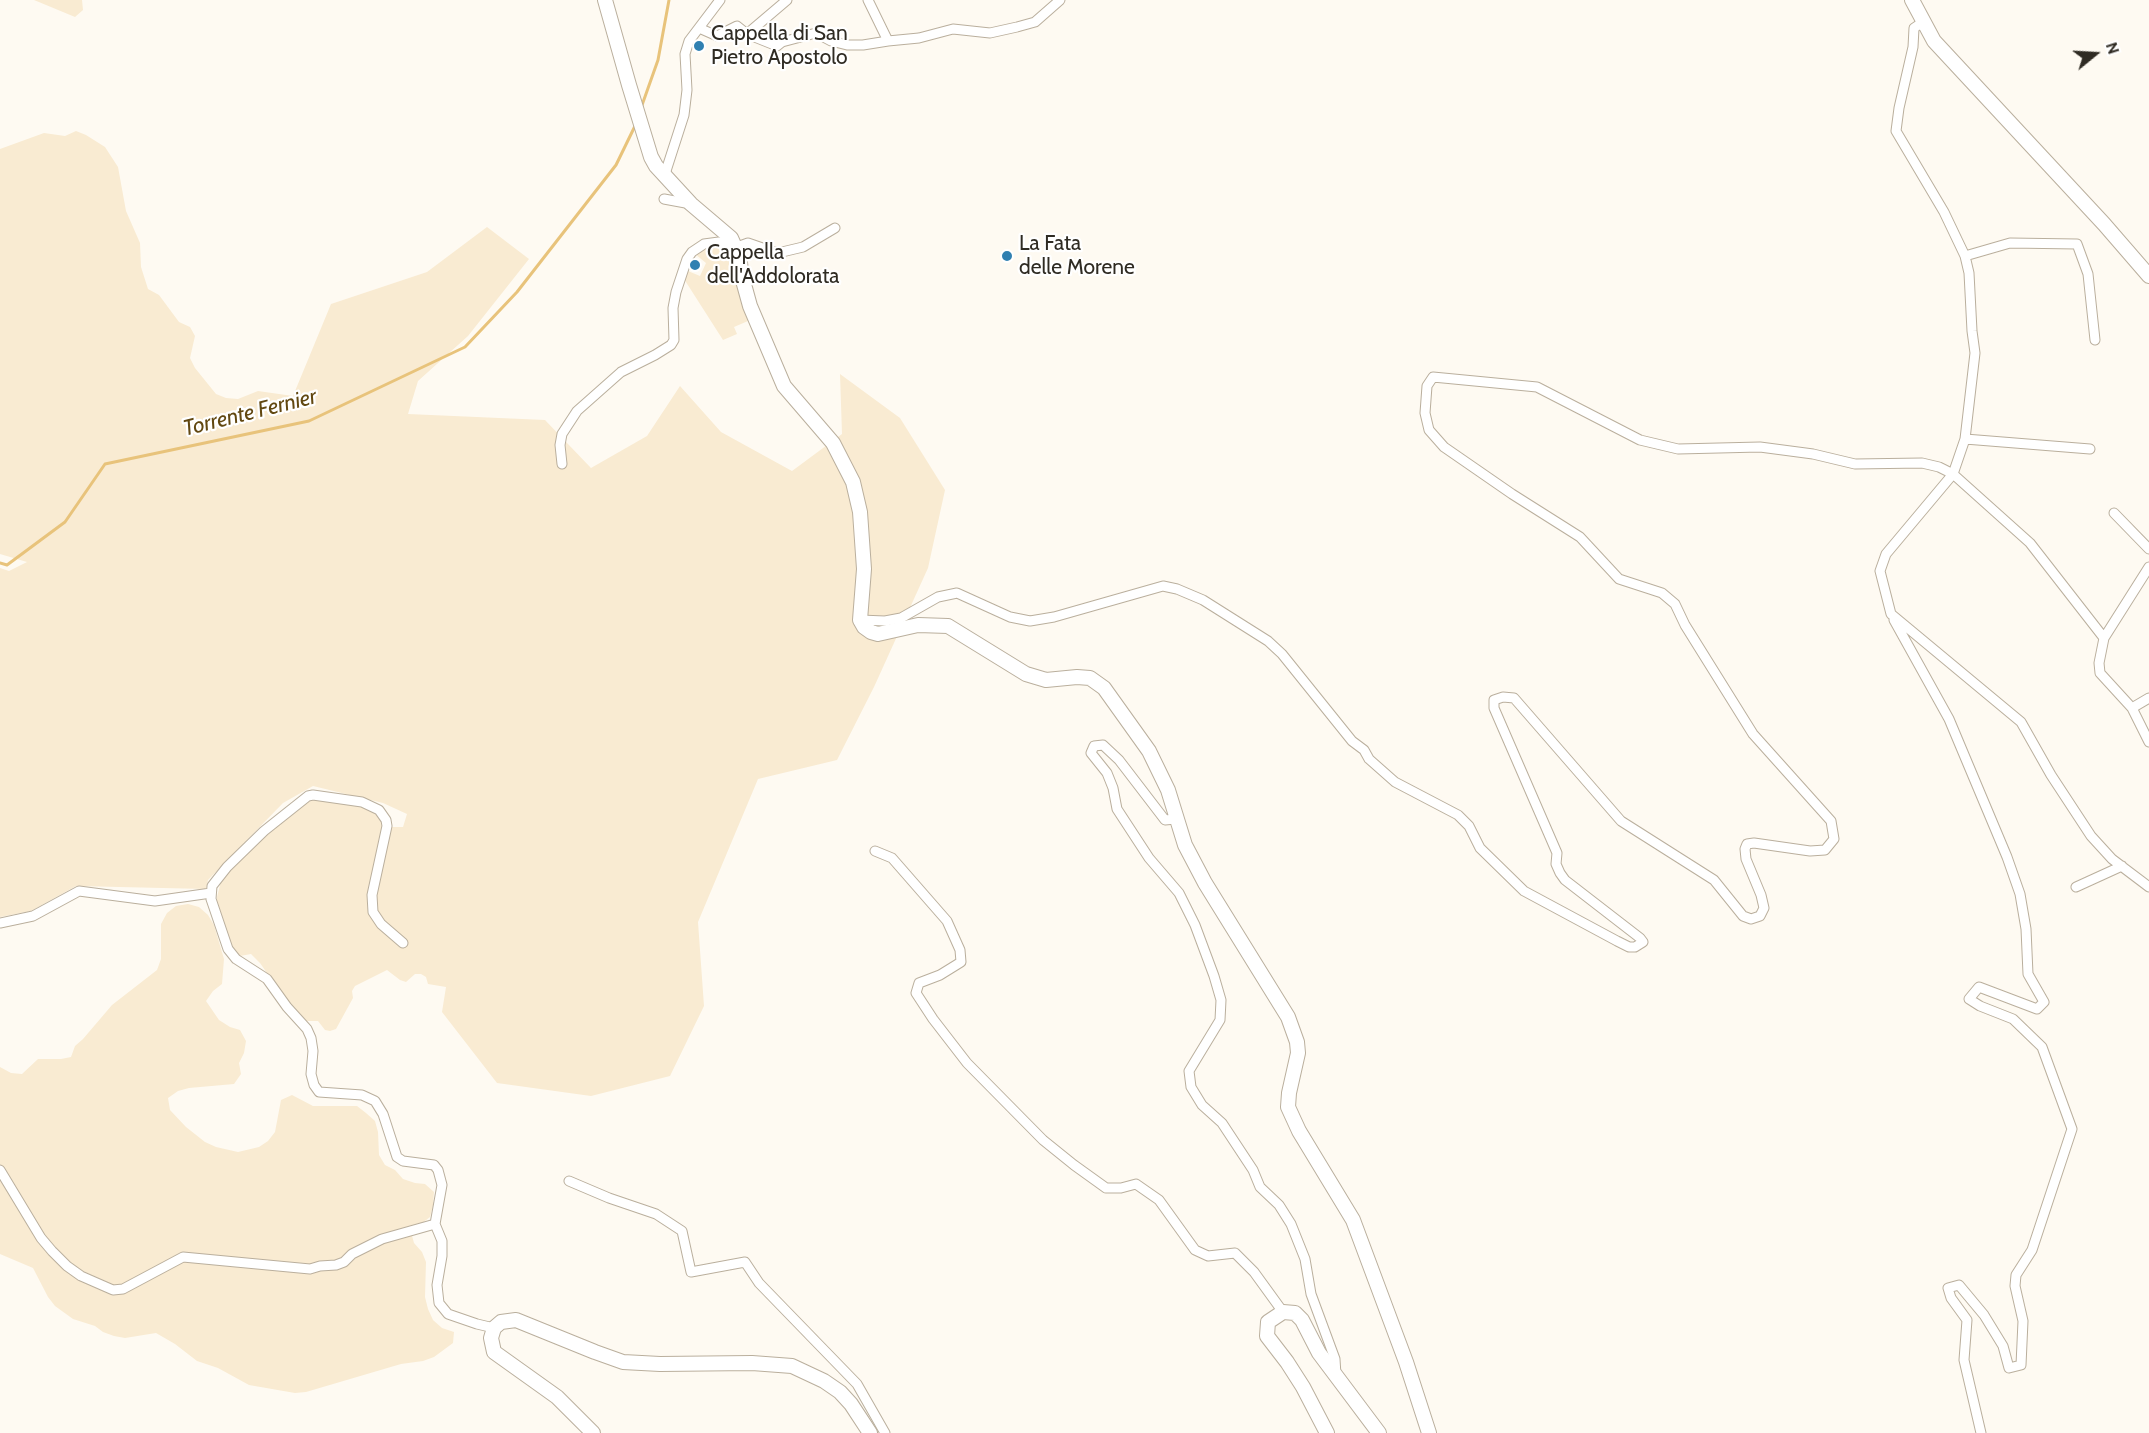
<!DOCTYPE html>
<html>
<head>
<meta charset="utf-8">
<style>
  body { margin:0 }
  #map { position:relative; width:2149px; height:1433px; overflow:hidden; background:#fefaf2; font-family:Cabin,sans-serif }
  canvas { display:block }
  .north { position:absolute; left:2065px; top:24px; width:60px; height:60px; -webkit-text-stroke:4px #fff; paint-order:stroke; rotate:72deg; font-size:16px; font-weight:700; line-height:24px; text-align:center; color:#2f2b23 }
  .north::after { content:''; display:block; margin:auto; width:21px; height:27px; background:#2f2b23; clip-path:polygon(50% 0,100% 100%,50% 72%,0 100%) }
</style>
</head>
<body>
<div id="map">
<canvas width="2149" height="1433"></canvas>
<div class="north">N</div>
</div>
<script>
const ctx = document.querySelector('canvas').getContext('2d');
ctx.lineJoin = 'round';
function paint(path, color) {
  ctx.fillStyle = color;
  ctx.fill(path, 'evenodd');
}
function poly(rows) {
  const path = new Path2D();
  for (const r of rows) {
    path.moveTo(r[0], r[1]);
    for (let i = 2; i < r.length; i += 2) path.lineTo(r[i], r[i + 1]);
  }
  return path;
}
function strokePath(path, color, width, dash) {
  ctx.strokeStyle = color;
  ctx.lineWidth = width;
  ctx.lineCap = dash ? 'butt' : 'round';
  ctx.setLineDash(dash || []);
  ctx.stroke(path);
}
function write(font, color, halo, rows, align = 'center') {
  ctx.font = font + ' Cabin,sans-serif';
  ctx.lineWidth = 4.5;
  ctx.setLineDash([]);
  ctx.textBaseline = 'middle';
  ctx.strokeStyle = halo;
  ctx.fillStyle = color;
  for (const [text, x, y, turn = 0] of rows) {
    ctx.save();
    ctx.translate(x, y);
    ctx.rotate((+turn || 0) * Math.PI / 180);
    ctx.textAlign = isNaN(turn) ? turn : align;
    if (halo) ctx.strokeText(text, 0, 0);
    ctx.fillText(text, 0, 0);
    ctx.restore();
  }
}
paint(poly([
  [34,0,82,0,83,10,75,17],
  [76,131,86,135,105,147,118,167,126,211,140,243,141,267,148,289,159,295,179,322,190,327,195,336,190,358,195,368,216,394,226,398,238,399,258,391,293,396,331,304,427,272,487,227,529,259,468,336,418,381,408,414,545,420,591,468,647,436,680,386,721,432,792,471,842,434,840,374,900,418,945,490,928,568,874,687,837,760,758,779,698,922,704,1006,670,1076,591,1096,497,1083,442,1012,446,987,428,984,426,977,421,974,415,974,406,982,400,980,387,970,355,986,352,991,353,998,336,1029,330,1031,325,1030,318,1021,303,1021,290,1006,260,963,251,954,240,956,232,948,217,908,217,897,221,881,258,840,310,800,327,800,363,807,376,813,392,827,403,827,407,814,383,803,313,786,283,803,208,880,206,889,76,886,31,911,0,917,0,568,9,571,27,562,0,554,0,149,44,133,65,136],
  [713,246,720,247,728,252,731,260,734,283,739,286,748,321,734,327,737,334,723,340,684,279,688,271,700,276,706,263,695,254,703,248],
  [188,904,199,907,208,915,214,925,224,959,222,984,213,991,206,1001,219,1020,230,1027,240,1030,246,1041,244,1053,239,1063,241,1074,234,1084,189,1088,178,1091,168,1098,170,1110,186,1127,205,1142,216,1147,238,1152,259,1147,268,1141,275,1132,281,1100,292,1095,313,1106,357,1106,366,1113,375,1121,378,1132,379,1155,385,1165,395,1170,403,1179,415,1183,425,1184,434,1192,433,1205,430,1217,411,1232,414,1243,422,1252,426,1262,425,1297,428,1309,433,1320,442,1328,454,1332,453,1343,434,1357,423,1361,401,1364,306,1392,295,1393,249,1385,218,1368,197,1361,175,1344,156,1333,125,1338,114,1336,103,1332,95,1326,73,1319,55,1306,48,1297,33,1268,0,1254,0,1067,11,1073,22,1074,38,1059,61,1059,71,1057,75,1046,83,1039,112,1005,157,970,161,959,161,924,167,913,176,906]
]), '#f9ebd2');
strokePath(poly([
  [641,108,658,60,669,0],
  [0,563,7,565,65,522,105,464,309,421,465,347,517,292,616,165,635,126]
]), '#e8c37b', 3);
const street = poly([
  [787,0,747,34,777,46,782,42,816,33,831,41,847,45,863,45,888,41,868,0],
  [1923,22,1914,28,1913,47,1899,108,1896,131,1944,212,1965,256,1969,273,1972,331,1975,353,1965,439,1953,474,2030,543,2104,638],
  [699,28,717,36,737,26,747,34],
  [888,41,919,38,953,29,990,33,1017,27,1035,22,1060,0],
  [664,177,684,115,687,90,685,54,689,41,720,0],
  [664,199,691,204],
  [737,247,748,243,774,252,782,252,803,247,835,228],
  [1965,256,2010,243,2077,244,2088,274,2095,340],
  [1965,439,2090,449],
  [562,464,560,445,562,434,577,411,621,372,655,355,671,345,674,340,673,308,676,292,687,259,692,252,704,244,719,242,727,245,732,257],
  [2114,513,2149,549],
  [2149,567,2104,638,2099,663,2100,673,2132,708,2149,742],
  [860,620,885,621,901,618,938,597,957,593,1010,617,1030,621,1054,617,1163,586,1177,589,1203,600,1268,641,1282,654,1352,741,1364,750,1369,759,1395,782,1458,815,1469,826,1480,848,1524,891,1617,941,1629,947,1635,947,1643,942,1640,938,1565,880,1560,873,1556,864,1557,853,1494,708,1494,700,1503,697,1514,698,1621,821,1714,880,1743,916,1751,919,1760,916,1764,908,1761,895,1746,859,1745,849,1747,844,1754,843,1810,851,1825,850,1834,839,1831,821,1753,734,1685,625,1675,604,1662,593,1619,579,1580,537,1512,494,1444,447,1429,430,1425,413,1427,386,1433,377,1537,387,1640,440,1678,449,1760,447,1813,454,1855,464,1922,463,1939,467,1953,474,1886,554,1880,571,1891,614,2021,722,2051,775,2091,836,2112,859,2149,887],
  [1894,620,1949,719,2007,857,2020,894,2026,929,2028,974,2044,1002,2037,1009,1979,987,1969,999,1980,1006,2013,1019,2042,1047,2072,1129,2032,1250,2016,1275,2015,1286,2023,1321,2021,1365,2009,1368,2003,1346,1984,1315,1959,1285,1948,1288,1951,1298,1967,1320,1964,1360,1981,1433],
  [2132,708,2149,698],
  [1176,819,1165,820,1119,760,1103,745,1094,746,1091,753,1107,773,1113,788,1117,809,1149,858,1179,893,1195,925,1214,976,1221,1000,1220,1020,1189,1071,1191,1087,1202,1105,1222,1123,1253,1170,1260,1187,1279,1205,1291,1224,1305,1259,1311,1294,1335,1359,1336,1375],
  [875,851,892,858,947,921,960,950,961,962,940,975,919,983,916,993,933,1019,967,1063,1043,1140,1074,1165,1106,1188,1121,1188,1136,1184,1159,1200,1195,1250,1208,1256,1235,1253,1254,1272,1283,1312],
  [2076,887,2122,866],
  [0,923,33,916,79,891,155,901,211,893],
  [403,943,381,924,373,912,372,895,387,826,386,820,379,810,362,802,313,795,308,796,264,831,227,867,212,886,211,899,228,949,236,959,267,979,287,1007,307,1029,311,1038,313,1051,311,1074,314,1085,319,1092,362,1095,375,1101,383,1114,397,1157,403,1161,434,1165,438,1170,442,1185,435,1224],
  [0,1170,41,1238,52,1251,67,1266,81,1276,113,1290,123,1289,183,1257,310,1269,320,1266,336,1265,344,1262,352,1254,382,1239,435,1224,442,1241,442,1256,437,1285,439,1303,448,1314,477,1324,494,1328],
  [569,1181,609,1198,656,1214,682,1231,691,1272,745,1262,759,1283,857,1384,885,1433]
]);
const secondary = poly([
  [605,0,629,85,651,157,656,166,691,204,731,238,739,256,742,277,750,306,784,386,833,443,853,482,860,512,864,569,860,620,864,627,871,632,878,634,918,625,948,626,1026,674,1046,680,1077,677,1090,678,1104,688,1149,751,1168,790,1185,845,1205,883,1288,1017,1297,1042,1298,1053,1289,1093,1288,1107,1299,1131,1353,1220,1406,1362,1429,1433],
  [1912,0,1934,41,2104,224,2149,276],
  [593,1433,557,1397,494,1352,491,1338,494,1328,501,1322,516,1320,595,1352,623,1362,660,1364,752,1363,792,1366,824,1381,840,1392,851,1404,870,1433],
  [1327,1433,1303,1387,1287,1362,1267,1336,1268,1322,1283,1312,1295,1313,1302,1320,1319,1353,1379,1433]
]);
strokePath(street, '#baaf9d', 11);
strokePath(secondary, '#baaf9d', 16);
strokePath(street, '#fff', 9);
strokePath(secondary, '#fff', 14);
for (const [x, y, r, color] of [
  [699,46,6,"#3080b1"],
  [1007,256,6,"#3080b1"],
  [695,265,6,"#3080b1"]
]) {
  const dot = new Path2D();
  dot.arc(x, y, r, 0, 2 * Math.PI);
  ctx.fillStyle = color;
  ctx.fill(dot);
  strokePath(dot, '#fff', 2);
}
write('21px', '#2f2b23', '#fff', [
  ["Cappella di San",711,34],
  ["Pietro Apostolo",711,58],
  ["La Fata",1019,244],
  ["delle Morene",1019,268],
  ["Cappella",707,253],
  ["dell'Addolorata",707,277]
], 'left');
write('italic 22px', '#624811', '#fff', [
  ["Torrente Fernier",250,413,-14]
]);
</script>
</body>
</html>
